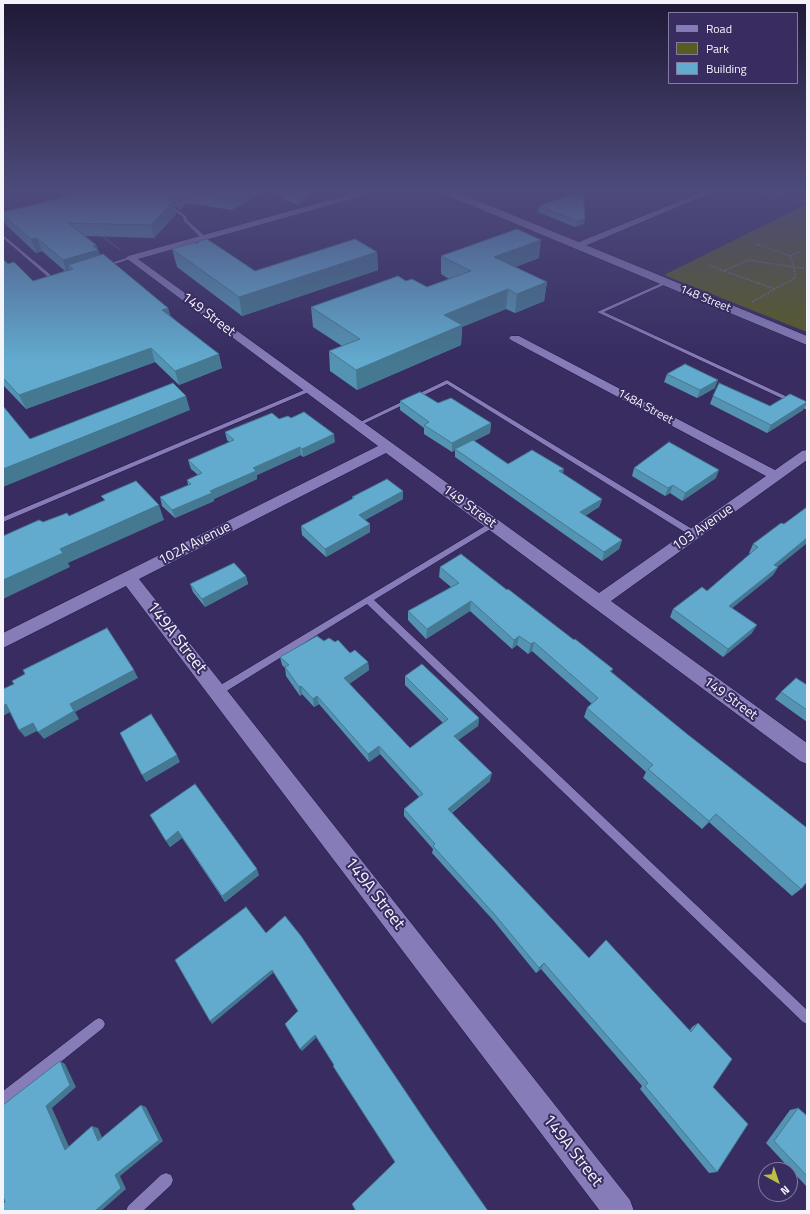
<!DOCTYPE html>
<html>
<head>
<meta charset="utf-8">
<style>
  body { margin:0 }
  #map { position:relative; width:810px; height:1214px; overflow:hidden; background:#382c61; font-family:"Titillium Web",sans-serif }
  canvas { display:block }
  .frame { position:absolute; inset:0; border:4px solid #f4f3fa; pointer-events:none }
  .legend { position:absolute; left:668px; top:12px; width:130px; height:72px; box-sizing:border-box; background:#382c61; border:1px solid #837c9e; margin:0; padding:5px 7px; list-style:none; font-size:12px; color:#f4f3fa }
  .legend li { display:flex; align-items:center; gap:8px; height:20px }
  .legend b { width:20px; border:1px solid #837c9e }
  .north { position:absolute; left:758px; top:1162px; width:40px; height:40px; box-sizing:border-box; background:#382c61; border:1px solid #837c9e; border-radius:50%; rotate:140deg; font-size:11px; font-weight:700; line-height:16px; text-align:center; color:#f4f3fa }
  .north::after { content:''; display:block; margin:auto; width:14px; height:18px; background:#bbc045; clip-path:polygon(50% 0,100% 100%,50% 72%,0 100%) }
</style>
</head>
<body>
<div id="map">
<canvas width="810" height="1214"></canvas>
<div class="frame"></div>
<ul class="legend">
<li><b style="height:5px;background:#867cb8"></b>Road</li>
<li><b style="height:11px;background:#595c20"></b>Park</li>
<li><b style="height:11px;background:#62abcf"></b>Building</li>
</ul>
<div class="north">N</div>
</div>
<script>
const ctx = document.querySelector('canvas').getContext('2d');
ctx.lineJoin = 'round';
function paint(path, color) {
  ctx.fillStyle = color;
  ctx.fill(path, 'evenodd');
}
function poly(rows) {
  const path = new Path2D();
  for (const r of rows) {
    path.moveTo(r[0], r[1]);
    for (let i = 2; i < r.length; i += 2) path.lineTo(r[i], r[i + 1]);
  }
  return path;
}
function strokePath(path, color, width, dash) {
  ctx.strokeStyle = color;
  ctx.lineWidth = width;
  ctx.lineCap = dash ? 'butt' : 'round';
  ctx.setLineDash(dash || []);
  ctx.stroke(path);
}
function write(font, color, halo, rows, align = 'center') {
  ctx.font = font + ' "Titillium Web",sans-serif';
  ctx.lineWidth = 4;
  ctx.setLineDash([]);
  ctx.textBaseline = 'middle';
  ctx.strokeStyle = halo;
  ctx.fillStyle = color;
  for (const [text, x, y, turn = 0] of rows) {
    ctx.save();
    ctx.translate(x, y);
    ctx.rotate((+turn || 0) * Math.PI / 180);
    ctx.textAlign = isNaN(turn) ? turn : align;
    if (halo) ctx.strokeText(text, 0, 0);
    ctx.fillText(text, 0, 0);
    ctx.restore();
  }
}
paint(poly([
  [807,204,807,332,664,275]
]), '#595c20');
const lane = poly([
  [192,192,196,192,174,207,186,216,187,220,206,237,206,239,202,239,184,221,183,217,169,207,192,192],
  [3,235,51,275,60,275,62,276,62,277,48,277,3,238,3,235],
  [129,257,133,258,106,267,102,266,129,257],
  [664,282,668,283,604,312,807,406,807,410,597,312,664,282],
  [447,380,697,532,698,534,697,536,691,536,447,384,359,426,357,427,354,425,447,380],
  [309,388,312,390,311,391,3,522,3,517,309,388],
  [490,523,496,523,497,525,374,600,807,1010,807,1024,803,1022,367,604,220,695,217,696,214,695,213,692,214,689,490,523],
  [99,1018,103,1020,105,1024,103,1028,8,1104,3,1105,3,1091,95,1020,99,1018],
  [166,1173,171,1175,173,1180,171,1185,143,1211,126,1211,128,1206,161,1175,166,1173]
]);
const street = poly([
  [358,192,370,192,369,194,138,259,599,593,766,476,511,340,509,338,511,336,519,336,775,470,802,451,807,450,807,460,611,601,807,743,807,764,800,761,386,453,139,579,630,1200,634,1211,600,1211,126,586,3,648,3,633,378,446,126,258,128,256,358,192],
  [702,192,713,192,580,248,574,248,572,246,574,244,702,192]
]);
const secondary = poly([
  [443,192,457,192,807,336,807,345,444,194,443,192]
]);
strokePath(lane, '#201144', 1);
strokePath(street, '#201144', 1);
strokePath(secondary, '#201144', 1);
strokePath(poly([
  [43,192,55,201],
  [757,192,770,194],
  [3,194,12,192],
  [777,196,807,202],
  [99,234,119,249],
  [756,244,790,256,794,267,795,278,775,289],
  [790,256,801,251],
  [709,265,724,271],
  [752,302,775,289,724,271,748,260,807,269]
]), '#787095', 1.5, [1.5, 1.5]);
paint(lane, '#867cb8');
paint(street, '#867cb8');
paint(secondary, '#867cb8');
paint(poly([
  [58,192,261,192,232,210,187,203,180,210,177,207,175,201,173,202,176,214,154,238,85,236,96,245,100,255,168,308,170,315,222,368,179,385,155,362,26,409,3,385,3,259,8,264,33,281,65,271,42,251,36,253,6,225,3,219,3,212,65,197],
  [271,192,314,192,297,205],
  [767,192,788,192,770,200],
  [539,206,585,218,584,224,575,227,538,212],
  [172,249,255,271,377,252,378,270,242,316,177,267],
  [441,256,539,258,515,267,547,282,544,301,515,313,506,309,462,327,461,345,357,390,330,371,329,351,342,346,313,327,311,307,406,281,427,287,449,279,441,274],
  [667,374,715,388,697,398,664,382],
  [713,396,770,406,803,410,767,433,710,404],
  [400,401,438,403,491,423,490,433,474,441,508,464,563,474,602,499,599,507,585,516,622,540,619,549,602,561,455,457,455,450,452,452,424,434,424,428,400,410],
  [291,418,335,442,303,457,301,455,257,475,257,479,214,499,214,501,175,518,162,506,160,497,188,485,187,480,198,475,191,469,188,460,229,442,227,440,225,432,279,419],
  [634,468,716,478,682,501,670,493,665,496,632,476],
  [403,491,403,499,365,520,370,524,370,532,326,557,302,535,301,526,352,499,352,497],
  [807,507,807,543,777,567,778,567,773,575,732,608,752,633,723,657,670,617,673,609,707,591,751,554,749,553,753,544,784,524],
  [440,567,507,590,613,669,611,672,687,734,807,828,807,882,801,889,792,896,709,822,702,829,643,778,646,772,584,717,587,708,592,704,532,651,528,654,517,645,512,649,470,611,426,639,408,620,408,611,451,587,439,577],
  [246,576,248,584,205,607,193,592,190,584],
  [324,641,368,662,369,670,349,684,410,748,443,723,405,685,405,676,479,718,478,726,458,740,490,781,452,813,589,958,690,1030,692,1027,698,1023,713,1087,717,1172,709,1173,640,1089,642,1086,541,969,536,973,493,920,432,853,433,849,404,816,404,809,419,797,380,754,369,762,319,704,314,707,302,694,300,696,286,676,285,668,282,665,280,657],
  [807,685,807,722,775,699,781,692],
  [150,815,259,875,225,902,182,838,170,847],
  [798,1108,807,1116,807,1187,766,1143,790,1110]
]), '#5493b2');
paint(poly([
  [168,192,184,192,187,203,180,210,177,197,174,195,175,201,173,202,176,214,154,238,151,225,165,196,165,193],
  [240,192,262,192,232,210,230,197],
  [303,192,314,192,297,205,296,197],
  [776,192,788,192,770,200,772,193],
  [585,218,584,224,575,227,577,221],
  [37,238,42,251,36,253,31,239],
  [541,240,539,258,492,276,494,257],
  [96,245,103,263,73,269,68,265,70,273,67,274,63,260,93,246],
  [377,252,378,270,242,316,239,297],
  [547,282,544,301,515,313,517,294],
  [508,289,506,309,462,327,461,345,357,390,356,370,444,315],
  [168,308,171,322,162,310],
  [151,348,155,362,26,409,19,395],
  [219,354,222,368,179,385,175,371],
  [718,380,715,388,697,398,700,390],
  [186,396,190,410,3,487,3,469],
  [807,402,803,410,767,433,771,425],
  [491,423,490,433,456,450,455,449,455,450,452,452,452,443],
  [334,434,335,442,303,457,302,449],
  [300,447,301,455,257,475,257,479,214,499,214,501,175,518,172,510,210,491,253,468],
  [564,469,562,477,559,471],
  [719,470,716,478,682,501,685,493],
  [673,485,670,493,665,496,668,488],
  [403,491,403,499,360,523,359,515],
  [602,499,599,507,578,520,580,512],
  [159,505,164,520,68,563,70,567,3,599,3,580,60,549],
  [370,524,370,532,326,557,325,549],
  [807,538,807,543,770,573,774,565],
  [622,540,619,549,602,561,604,552],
  [778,567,773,575,725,614,729,606],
  [246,576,248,584,205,607,202,599],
  [471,601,470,611,426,639,427,629],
  [757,625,752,633,723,657,728,649],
  [519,636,517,645,512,649,514,640],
  [534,642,532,651,528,654,531,644],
  [368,662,369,670,345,687,344,678],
  [134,670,138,678,75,712,79,719,44,739,38,732,70,704],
  [301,686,302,694,300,696,299,687],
  [317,696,319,704,314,707,313,699],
  [6,704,12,711,3,716,3,706],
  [479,718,478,726,453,744,454,736],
  [33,723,39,730,25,737,19,730],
  [379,746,380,754,369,762,368,754],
  [177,755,180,762,146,782,142,775],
  [492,773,490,781,447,816,448,809],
  [716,814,709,822,702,829,709,821],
  [178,831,182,838,170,847,166,841],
  [257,869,259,875,225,902,222,896],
  [544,963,541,969,536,973,539,968],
  [272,970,273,973,212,1024,210,1021],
  [315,1035,316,1038,302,1051,300,1049],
  [60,1061,65,1064,76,1087,52,1108,71,1151,65,1150,46,1106],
  [141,1105,146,1107,163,1141,120,1176,126,1189,101,1211,95,1211,115,1175],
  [92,1126,98,1128,104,1142,98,1141]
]), '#457891');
const building = poly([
  [71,192,168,192,165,193,165,196,173,201,151,225,68,223,96,245,93,246,98,250,63,260,37,238,31,239,3,215,3,212,75,195,71,192],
  [178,192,183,192,177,197,174,195,178,192],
  [194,192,240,192,230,197,194,192],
  [286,192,303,192,296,197,286,192],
  [579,192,583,192,585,218,577,221,539,206,579,192],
  [517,229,541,240,494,257,547,282,517,294,508,289,444,315,462,325,356,370,329,351,360,339,311,307,398,276,406,281,412,279,427,287,471,271,441,256,517,229],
  [207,239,255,271,355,239,377,252,239,297,172,249,192,243,198,243,199,241,207,239],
  [103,254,168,308,162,310,219,354,175,371,151,348,19,395,3,378,3,259,8,264,14,262,33,281,73,269,68,265,103,254],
  [685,364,718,380,700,390,667,374,685,364],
  [173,383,186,396,3,469,3,406,30,439,173,383],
  [719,383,770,406,790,394,807,402,771,425,713,396,719,383],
  [420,392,438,403,451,398,491,423,452,443,424,425,429,422,400,401,420,392],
  [304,412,334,434,302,449,300,447,253,468,256,471,210,491,212,493,172,510,160,497,191,484,187,480,202,473,188,460,234,440,225,432,272,413,279,419,288,416,291,418,304,412],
  [473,440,508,464,532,450,564,469,559,471,602,499,580,512,622,540,604,552,455,449,473,440],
  [669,442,719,470,685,493,673,485,668,488,634,468,669,442],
  [387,479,403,491,359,515,370,524,325,549,301,526,354,498,352,497,387,479],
  [136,481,159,505,60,549,63,553,3,580,3,536,39,520,43,522,67,513,69,516,105,500,101,496,136,481],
  [807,507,807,538,774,565,778,567,729,606,757,625,728,649,673,609,702,587,707,591,758,547,753,544,781,523,784,524,807,507],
  [461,554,507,590,508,589,574,640,575,639,613,669,610,671,687,734,807,828,807,882,801,889,716,814,709,821,648,769,653,765,587,708,598,698,534,642,531,644,519,636,514,640,471,601,427,629,408,611,459,583,440,567,461,554],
  [234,563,246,576,202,599,190,584,234,563],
  [107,628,134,670,70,704,74,711,38,732,33,723,19,730,6,704,3,706,3,689,14,684,12,681,25,674,23,670,107,628],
  [317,636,324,641,329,638,335,642,338,640,350,653,355,650,368,662,344,678,410,748,448,719,405,676,422,664,479,718,454,736,492,773,448,809,589,958,606,940,691,1032,698,1023,732,1059,713,1087,748,1124,717,1172,645,1086,648,1083,544,963,539,968,495,915,433,846,435,844,404,809,423,794,379,746,368,754,317,696,313,699,301,686,299,687,285,667,289,665,280,657,317,636],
  [796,678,807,685,807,710,781,692,796,678],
  [151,714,177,755,142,775,120,733,151,714],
  [195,784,257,869,222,896,178,831,166,841,150,815,195,784],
  [246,907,266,933,285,916,301,936,430,1128,488,1211,356,1211,352,1204,395,1162,333,1066,334,1065,315,1035,300,1049,285,1024,298,1011,272,970,210,1021,175,960,246,907],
  [60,1061,70,1085,46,1106,65,1150,92,1126,98,1141,141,1105,159,1140,115,1175,121,1188,95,1211,4,1211,3,1206,3,1204,5,1202,3,1196,3,1105,60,1061],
  [798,1108,807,1116,807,1176,774,1141,798,1108]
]);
paint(building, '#62abcf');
strokePath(building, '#457891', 1);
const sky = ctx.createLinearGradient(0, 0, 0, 362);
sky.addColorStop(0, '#1f1835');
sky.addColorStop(0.53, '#4d4b7b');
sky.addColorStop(1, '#4d4b7b00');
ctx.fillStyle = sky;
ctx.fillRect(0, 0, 810, 362);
write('12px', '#f4f3fa', '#382c61', [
  ["148 Street",705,299,22],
  ["148A Street",645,407,28]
]);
write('14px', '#f4f3fa', '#382c61', [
  ["149 Street",208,315,37],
  ["149 Street",469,507,36],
  ["103 Avenue",703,528,-35],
  ["102A Avenue",195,544,-27],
  ["149 Street",730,699,36]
]);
write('17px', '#f4f3fa', '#382c61', [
  ["149A Street",176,638,52],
  ["149A Street",374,894,52],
  ["149A Street",572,1151,52]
]);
</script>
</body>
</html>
